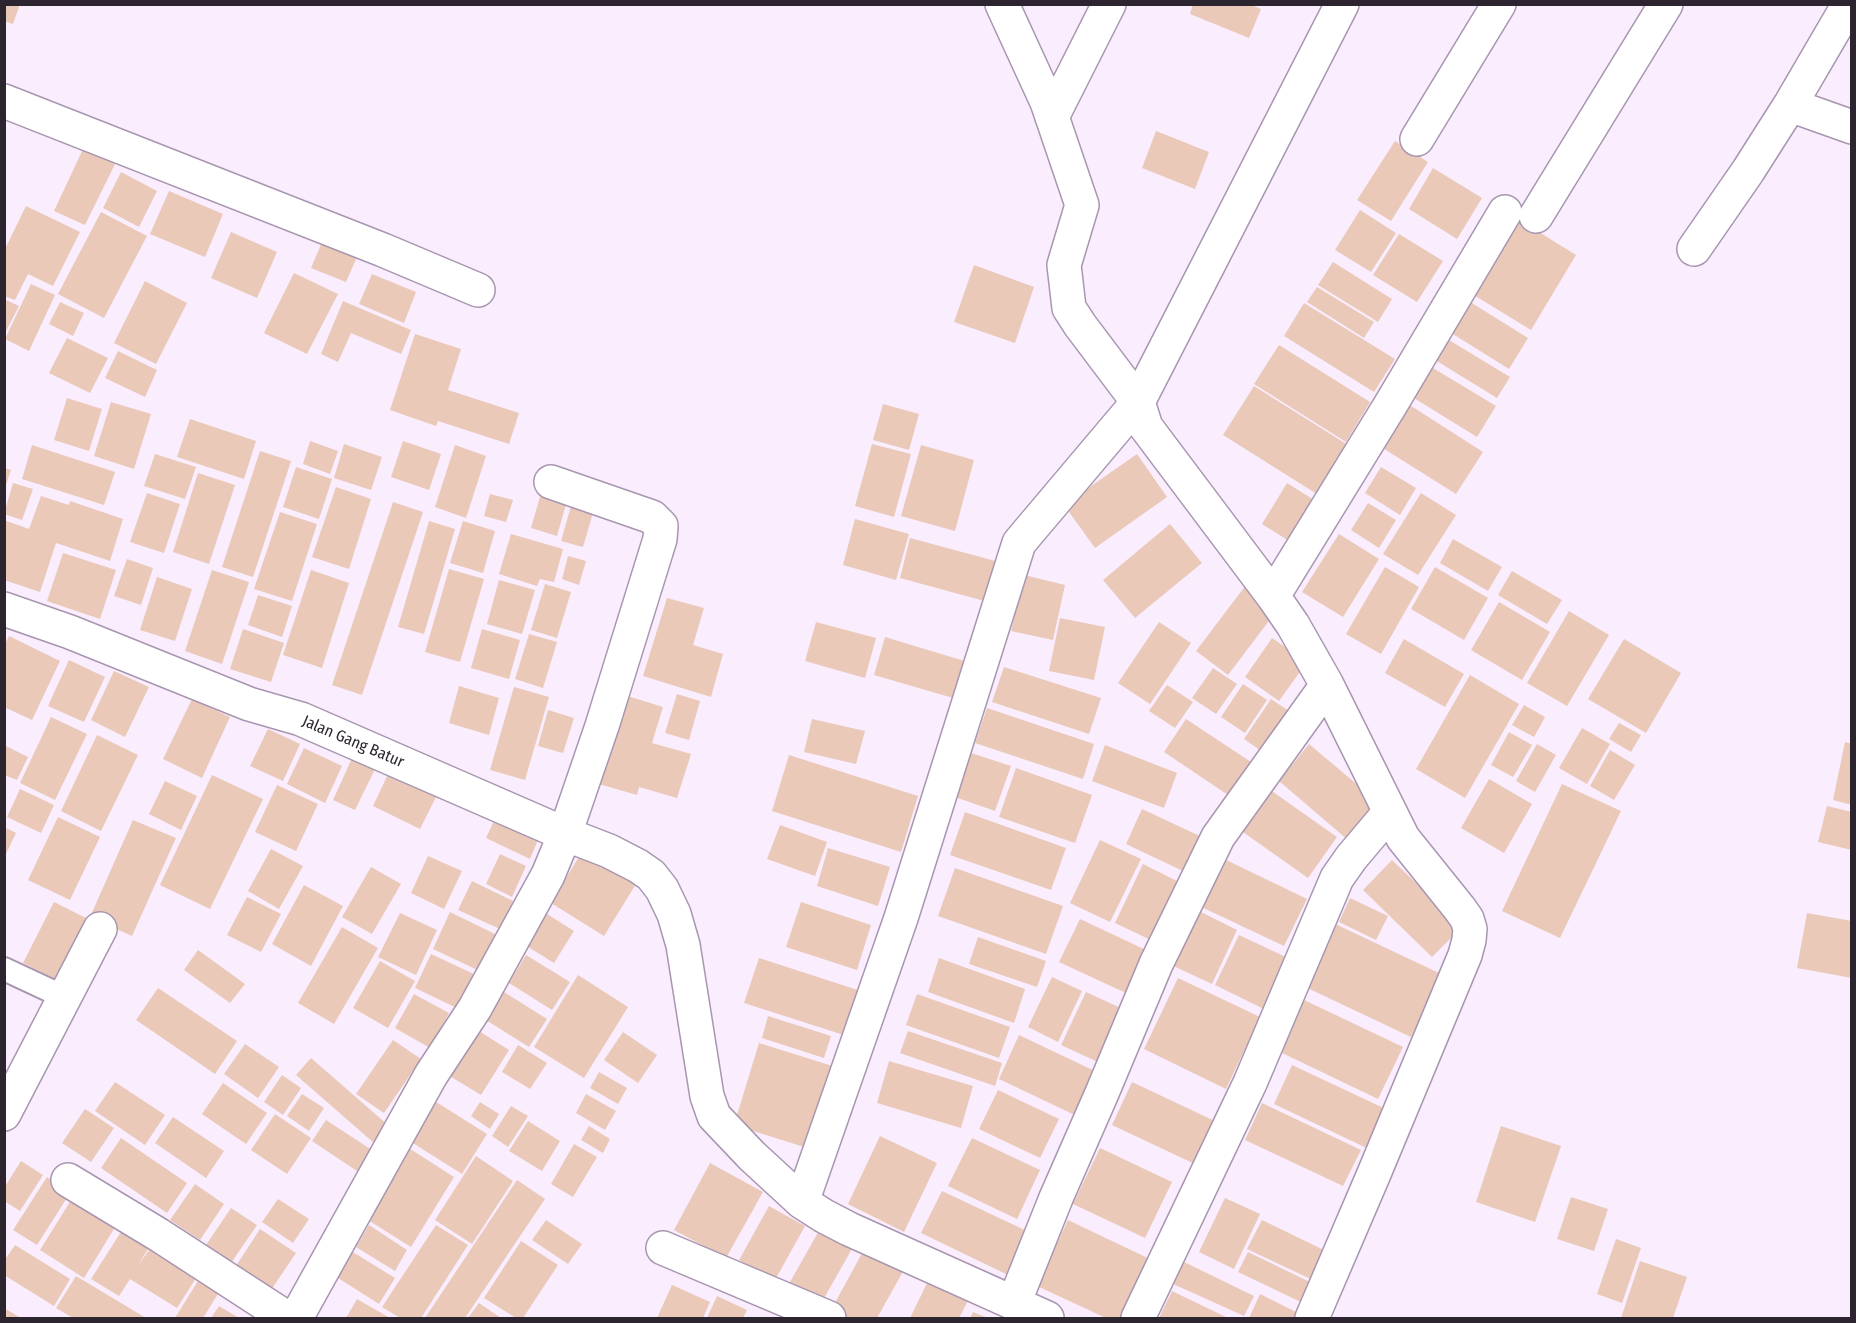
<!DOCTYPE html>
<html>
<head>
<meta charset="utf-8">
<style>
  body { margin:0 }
  #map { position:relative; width:1856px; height:1323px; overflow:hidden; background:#f9edfe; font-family:"Fira Sans Condensed",sans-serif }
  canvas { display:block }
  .frame { position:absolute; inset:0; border:6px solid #2c242f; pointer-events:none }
</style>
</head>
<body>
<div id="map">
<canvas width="1856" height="1323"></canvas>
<div class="frame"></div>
</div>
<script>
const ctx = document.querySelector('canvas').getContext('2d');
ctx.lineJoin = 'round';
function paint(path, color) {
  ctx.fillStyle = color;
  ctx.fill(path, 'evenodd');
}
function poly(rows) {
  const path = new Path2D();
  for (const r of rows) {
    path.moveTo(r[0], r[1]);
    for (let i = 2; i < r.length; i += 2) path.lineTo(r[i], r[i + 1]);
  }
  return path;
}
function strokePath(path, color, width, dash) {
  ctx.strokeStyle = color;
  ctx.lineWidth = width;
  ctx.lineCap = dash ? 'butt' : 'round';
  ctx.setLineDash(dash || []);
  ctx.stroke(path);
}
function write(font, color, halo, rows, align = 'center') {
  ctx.font = font + ' "Fira Sans Condensed",sans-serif';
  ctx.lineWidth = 4.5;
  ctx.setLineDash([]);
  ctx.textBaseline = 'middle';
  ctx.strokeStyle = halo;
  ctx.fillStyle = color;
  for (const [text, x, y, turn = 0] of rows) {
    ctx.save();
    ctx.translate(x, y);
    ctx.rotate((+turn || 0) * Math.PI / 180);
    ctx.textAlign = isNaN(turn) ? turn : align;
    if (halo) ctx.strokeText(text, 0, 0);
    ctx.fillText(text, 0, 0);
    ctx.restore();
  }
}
paint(poly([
  [4,4,20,4,13,24,4,21],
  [1193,4,1249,4,1261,9,1249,38,1190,14],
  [1156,131,1209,152,1195,189,1142,168],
  [1395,141,1428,162,1391,221,1357,200],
  [83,149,115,164,85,225,54,211],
  [1433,168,1482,198,1457,239,1409,209],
  [121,172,157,191,139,227,103,208],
  [169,191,223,214,205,257,150,234],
  [26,206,80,232,53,286,28,274,15,300,4,296,4,251],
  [1360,210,1396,233,1371,272,1335,250],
  [101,212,147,236,104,318,58,294],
  [1518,219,1576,255,1531,330,1472,294],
  [231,232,277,252,257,298,211,278],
  [1399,234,1443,261,1417,302,1373,275],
  [325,235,360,250,346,282,311,268],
  [1333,262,1392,299,1378,322,1318,285],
  [974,265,1034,287,1015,343,954,322],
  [294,273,338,294,307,354,264,333],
  [372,274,416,292,404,323,359,304],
  [145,281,187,303,156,364,114,343],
  [31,284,55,295,29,351,5,339],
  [1317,287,1374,322,1364,338,1307,302],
  [4,299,19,306,4,335],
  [1467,300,1528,338,1509,369,1448,331],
  [343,301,411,330,401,354,351,333,338,362,321,354],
  [60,302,84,313,73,336,49,324],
  [1304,303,1395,359,1374,392,1284,336],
  [415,334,461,349,448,390,519,413,509,444,438,421,436,426,390,410],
  [1439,334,1510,377,1497,398,1427,355],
  [67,338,108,358,90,393,49,373],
  [1279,345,1370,402,1346,442,1254,384],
  [118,351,157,370,145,397,105,378],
  [1428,365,1496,406,1477,437,1409,395],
  [1254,386,1359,452,1328,501,1223,435],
  [67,398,102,409,89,451,54,440],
  [111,402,151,414,134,469,94,456],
  [883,404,919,414,909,450,873,440],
  [1408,404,1483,452,1456,494,1381,447],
  [190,419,256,441,244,479,177,457],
  [310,441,338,451,330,474,303,464],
  [403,441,441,454,429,490,391,477],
  [344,444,382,457,371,490,334,478],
  [872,444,911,454,894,517,855,506],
  [32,445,115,472,104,505,22,479],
  [455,445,486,456,466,518,435,507],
  [921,445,974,460,955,531,901,516],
  [260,451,291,461,253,577,222,567],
  [155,454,196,467,185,499,144,486],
  [1137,454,1167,497,1095,548,1064,505],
  [296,467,332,479,319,519,283,507],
  [1381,467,1416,488,1400,515,1365,493],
  [4,468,11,470,5,488,4,488],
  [198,473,235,485,209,564,173,552],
  [13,483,33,489,22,520,4,514],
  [1287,483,1322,505,1297,546,1262,524],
  [336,487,371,499,349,569,312,557],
  [542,490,568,497,557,536,531,528],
  [147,493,180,504,164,553,130,542],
  [1421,493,1456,515,1418,575,1383,554],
  [490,494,513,500,506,522,484,516],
  [41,496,69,505,70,501,123,519,110,561,56,543,40,592,4,580,4,520,29,529],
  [393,502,423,512,362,695,332,685],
  [1368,503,1396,520,1379,548,1351,530],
  [571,506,593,513,583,547,561,541],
  [280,512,317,524,292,601,254,589],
  [855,519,909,534,896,580,843,565],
  [429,521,455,529,424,634,398,627],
  [463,521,495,531,483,573,450,563],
  [1170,524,1202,563,1135,618,1103,580],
  [511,534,563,549,554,582,540,579,537,586,499,574],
  [1339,534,1379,559,1343,617,1302,592],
  [910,538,999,562,988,602,900,578],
  [1453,539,1502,567,1488,591,1440,563],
  [63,553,116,570,100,619,47,601],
  [568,556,586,561,579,585,562,579],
  [127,559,153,568,141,605,114,596],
  [1385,567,1419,587,1381,654,1346,634],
  [1435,567,1488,598,1464,640,1411,609],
  [449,569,484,579,460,662,425,652],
  [212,570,249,582,222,664,185,651],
  [311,570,349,583,322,668,283,655],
  [1512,571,1562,600,1547,624,1498,595],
  [1024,575,1065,585,1053,640,1011,631],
  [157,577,192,589,175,641,140,630],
  [499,580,535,590,522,634,487,624],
  [545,584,571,592,557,638,531,630],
  [1246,585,1278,609,1228,675,1196,651],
  [258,595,292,606,282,637,248,625],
  [667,598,704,608,693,645,723,654,711,697,643,676],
  [1499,602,1550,632,1522,680,1471,650],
  [1569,611,1609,635,1567,706,1527,683],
  [1060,618,1105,627,1094,680,1049,671],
  [816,622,876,638,865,678,805,661],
  [1159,622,1191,643,1150,704,1118,683],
  [243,629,284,643,271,682,230,669],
  [482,629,520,640,509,679,471,668],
  [529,634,557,642,543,688,515,679],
  [9,636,60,661,32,720,4,707,4,646],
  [885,637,971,663,960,700,874,675],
  [1272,638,1307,662,1279,701,1245,677],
  [1404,639,1464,674,1445,707,1385,673],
  [1624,639,1681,673,1646,733,1588,699],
  [69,660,105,677,84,722,48,706],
  [1004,667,1101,698,1089,734,992,702],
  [1213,668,1237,684,1216,714,1192,698],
  [114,671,149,687,125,737,91,720],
  [1470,675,1519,704,1465,798,1416,769],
  [1243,684,1267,700,1245,733,1221,717],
  [1167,685,1193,702,1175,728,1149,711],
  [459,686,499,698,489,735,449,723],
  [514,687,549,697,525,780,490,770],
  [618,693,663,707,652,743,691,754,677,798,639,787,637,795,592,782],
  [677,694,700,701,689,740,665,733],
  [192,699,230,717,202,778,163,759],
  [1271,699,1295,715,1267,755,1244,739],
  [1524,705,1545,717,1534,737,1512,725],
  [987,708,1094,744,1083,779,975,743],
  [548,710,574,718,563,753,538,746],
  [51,717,87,734,55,800,20,783],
  [812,719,865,731,856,764,804,752],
  [1186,719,1257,766,1234,799,1164,752],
  [1619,723,1641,735,1631,752,1609,739],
  [1582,728,1610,744,1587,784,1559,768],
  [268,729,300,744,283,781,250,766],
  [1509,732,1532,745,1513,777,1491,765],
  [97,735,138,755,101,831,61,811],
  [1845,742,1852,744,1852,805,1833,800],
  [1309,744,1379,803,1348,840,1279,781],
  [1537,744,1556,755,1535,792,1516,781],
  [4,745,28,757,17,780,4,775],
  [1105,745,1177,773,1164,808,1092,781],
  [304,748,342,766,325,803,287,784],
  [1610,750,1635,765,1614,800,1590,786],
  [968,752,1011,766,995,811,952,796],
  [789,755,918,796,901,852,772,811],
  [353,756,376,767,355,810,333,800],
  [391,768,439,791,420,829,373,806],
  [1016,768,1092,795,1075,843,999,817],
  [212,775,263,799,210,909,160,885],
  [1489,779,1532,804,1504,853,1461,828],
  [165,781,197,796,181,830,149,814],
  [1562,784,1621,811,1560,938,1502,911],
  [277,785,318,804,296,851,255,832],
  [20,789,54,805,41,833,7,817],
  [1269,789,1337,837,1308,878,1240,830],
  [1827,806,1852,812,1852,850,1818,842],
  [1142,809,1202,837,1185,872,1126,844],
  [965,812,1066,848,1051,890,950,855],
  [497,814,540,835,530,859,486,838],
  [58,817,100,837,70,900,28,880],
  [133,820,176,838,132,936,90,917],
  [780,825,827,842,815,876,767,859],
  [4,827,16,833,4,858],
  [1100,840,1141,859,1110,922,1070,903],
  [828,848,890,867,878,906,817,886],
  [271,849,303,866,279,909,248,891],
  [583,850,636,884,604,936,551,903],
  [500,854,526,866,512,897,486,884],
  [428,856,462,871,444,909,411,893],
  [1218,856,1307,899,1284,946,1195,904],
  [1392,860,1462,927,1432,957,1363,890],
  [1143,864,1185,885,1157,943,1115,923],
  [371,867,401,884,372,934,342,917],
  [955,868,1063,906,1046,954,938,916],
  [472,881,513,901,500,929,458,910],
  [304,885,343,906,311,966,272,944],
  [247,897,281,914,261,952,227,935],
  [1350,898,1388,916,1376,940,1339,922],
  [54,902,88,919,57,980,23,963],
  [801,902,871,925,857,970,786,947],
  [1193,908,1237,930,1212,984,1167,963],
  [450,912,501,937,484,973,433,949],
  [544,912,574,931,554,963,525,945],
  [400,913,437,930,416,975,378,957],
  [1807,913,1852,921,1852,978,1797,968],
  [1080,919,1148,951,1128,994,1059,962],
  [1329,921,1441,974,1411,1037,1299,984],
  [342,927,378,948,334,1024,298,1003],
  [1239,935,1290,959,1266,1010,1215,985],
  [978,937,1046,961,1037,987,969,964],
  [198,950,245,984,230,1003,184,970],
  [431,954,478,976,461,1010,415,988],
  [526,955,570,982,552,1010,509,983],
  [759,958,864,992,850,1037,744,1003],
  [939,958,1025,989,1014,1023,928,992],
  [380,961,415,981,388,1028,353,1008],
  [578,975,628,1007,584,1078,534,1047],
  [1052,977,1082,991,1058,1042,1028,1027],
  [1178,978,1260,1017,1226,1089,1144,1049],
  [158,988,237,1041,215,1074,136,1020],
  [504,992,547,1019,529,1047,486,1020],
  [1086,992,1125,1010,1100,1063,1061,1045],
  [414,994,449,1013,430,1048,395,1028],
  [917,994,1010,1027,999,1058,906,1025],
  [1302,999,1403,1047,1378,1099,1278,1051],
  [768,1016,831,1036,824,1058,762,1038],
  [471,1026,509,1050,481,1095,443,1072],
  [908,1031,1002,1063,995,1086,900,1053],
  [623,1032,657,1055,638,1083,604,1060],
  [1019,1035,1101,1074,1081,1118,999,1079],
  [393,1040,421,1059,384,1113,356,1094],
  [759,1043,842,1069,817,1151,734,1125],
  [245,1044,279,1067,258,1098,224,1074],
  [518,1045,547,1063,530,1089,502,1072],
  [311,1058,389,1126,374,1143,296,1075],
  [889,1061,973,1086,961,1128,877,1103],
  [1292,1065,1392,1112,1373,1151,1274,1104],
  [599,1072,627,1088,618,1104,590,1088],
  [282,1075,301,1088,283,1115,264,1102],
  [115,1082,165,1115,145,1145,95,1111],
  [1132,1082,1219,1123,1199,1166,1112,1125],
  [223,1083,267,1113,246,1144,202,1114],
  [998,1090,1059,1119,1040,1158,979,1129],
  [302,1094,324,1108,309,1131,287,1116],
  [586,1094,616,1111,605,1130,576,1113],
  [433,1100,487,1134,462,1174,408,1140],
  [480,1102,499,1114,490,1129,471,1116],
  [1262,1103,1361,1150,1343,1186,1245,1140],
  [511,1106,528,1116,508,1147,492,1136],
  [85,1109,114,1128,91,1162,62,1143],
  [275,1114,311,1138,287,1174,251,1150],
  [173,1117,224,1151,206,1178,155,1143],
  [326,1120,375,1152,360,1173,312,1141],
  [528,1121,560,1141,542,1171,509,1151],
  [589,1126,610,1139,603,1153,581,1140],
  [1501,1126,1561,1146,1535,1222,1476,1202],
  [880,1136,937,1163,904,1232,848,1204],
  [121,1138,187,1183,167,1213,101,1168],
  [972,1138,1040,1170,1017,1219,948,1186],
  [574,1144,597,1157,573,1197,551,1184],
  [404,1145,454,1177,411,1247,360,1215],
  [1100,1148,1172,1182,1145,1238,1073,1204],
  [476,1156,513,1181,472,1244,435,1220],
  [21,1161,43,1175,20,1211,4,1201,4,1188],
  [710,1163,763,1192,726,1258,674,1230],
  [47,1177,70,1193,37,1245,13,1230],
  [517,1180,545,1199,465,1318,425,1318],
  [195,1184,224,1204,200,1240,170,1220],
  [942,1191,1029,1232,1008,1275,921,1233],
  [76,1192,120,1219,84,1278,40,1250],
  [1571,1197,1608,1209,1594,1251,1557,1239],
  [1225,1198,1260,1214,1234,1269,1199,1252],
  [278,1199,309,1219,293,1243,262,1222],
  [769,1206,805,1226,775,1280,739,1260],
  [231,1208,257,1225,229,1266,204,1248],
  [546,1220,582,1244,568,1264,532,1240],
  [1068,1220,1156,1262,1129,1318,1106,1318,1037,1286],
  [1262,1220,1330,1253,1317,1282,1247,1249],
  [126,1224,153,1241,137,1267,152,1246,198,1275,177,1308,130,1279,119,1296,91,1279],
  [369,1225,407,1250,395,1271,356,1247],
  [436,1225,468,1245,421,1318,400,1318,382,1307],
  [260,1229,296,1253,269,1293,234,1269],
  [820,1229,853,1247,823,1300,790,1282],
  [1616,1239,1641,1248,1622,1303,1597,1294],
  [521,1241,558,1265,523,1318,516,1318,484,1298],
  [15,1245,70,1279,54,1306,4,1275,4,1261],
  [343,1246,395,1278,379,1304,327,1271],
  [866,1246,905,1268,877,1318,847,1318,831,1310],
  [1248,1252,1314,1284,1305,1304,1238,1272],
  [1182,1261,1254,1296,1244,1316,1171,1283],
  [1640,1261,1687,1277,1673,1318,1621,1318],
  [931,1275,971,1295,959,1318,910,1318],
  [76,1276,146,1318,73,1318,56,1308],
  [201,1276,221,1289,203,1318,175,1318],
  [672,1285,710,1302,703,1318,657,1318],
  [1172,1291,1228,1318,1159,1318],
  [1260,1294,1302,1315,1300,1318,1249,1318],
  [717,1296,747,1310,743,1318,707,1318],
  [357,1299,390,1318,346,1318],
  [479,1303,501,1318,468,1318],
  [219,1306,239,1318,211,1318],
  [4,1308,21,1318,4,1318],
  [973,1312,988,1318,970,1318]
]), '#eac9b9');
const lane = poly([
  [4,969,64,997]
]);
const street = poly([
  [1002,4,1047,102,1082,205,1064,265,1069,308,1080,325,1138,402,1146,427,1273,596,1293,625,1327,685,1403,838,1460,909,1467,919,1470,929,1469,940,1465,955,1373,1176,1312,1318],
  [4,101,383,250,478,290],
  [1790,105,1852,127],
  [1052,117,1109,4],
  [1417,139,1499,4],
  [1536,216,1666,4],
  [1694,249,1748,171,1790,105,1849,4],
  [1273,596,1391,404,1505,212],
  [4,609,70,632,249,704,301,719,565,834,609,851,638,866,651,875,662,889,674,914,683,945,707,1096,714,1116,752,1156,802,1202,824,1216,849,1229,1047,1318],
  [4,1114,100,929],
  [68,1180,159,1235,287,1318],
  [802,1202,901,918,1019,543,1138,402,1342,4],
  [663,1248,829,1318],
  [1014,1303,1056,1198,1102,1093,1156,964,1218,837,1327,685],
  [296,1318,431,1075,475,1008,548,875,565,834,602,726,660,539,661,526,652,517,551,482],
  [1138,1318,1250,1083,1337,878,1351,858,1389,813]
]);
strokePath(lane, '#a896b0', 26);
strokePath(street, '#a896b0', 36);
strokePath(lane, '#fff', 22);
strokePath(street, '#fff', 33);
write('16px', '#2c242f', '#fff', [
  ["Jalan Gang Batur",353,742,23]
]);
</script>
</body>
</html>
